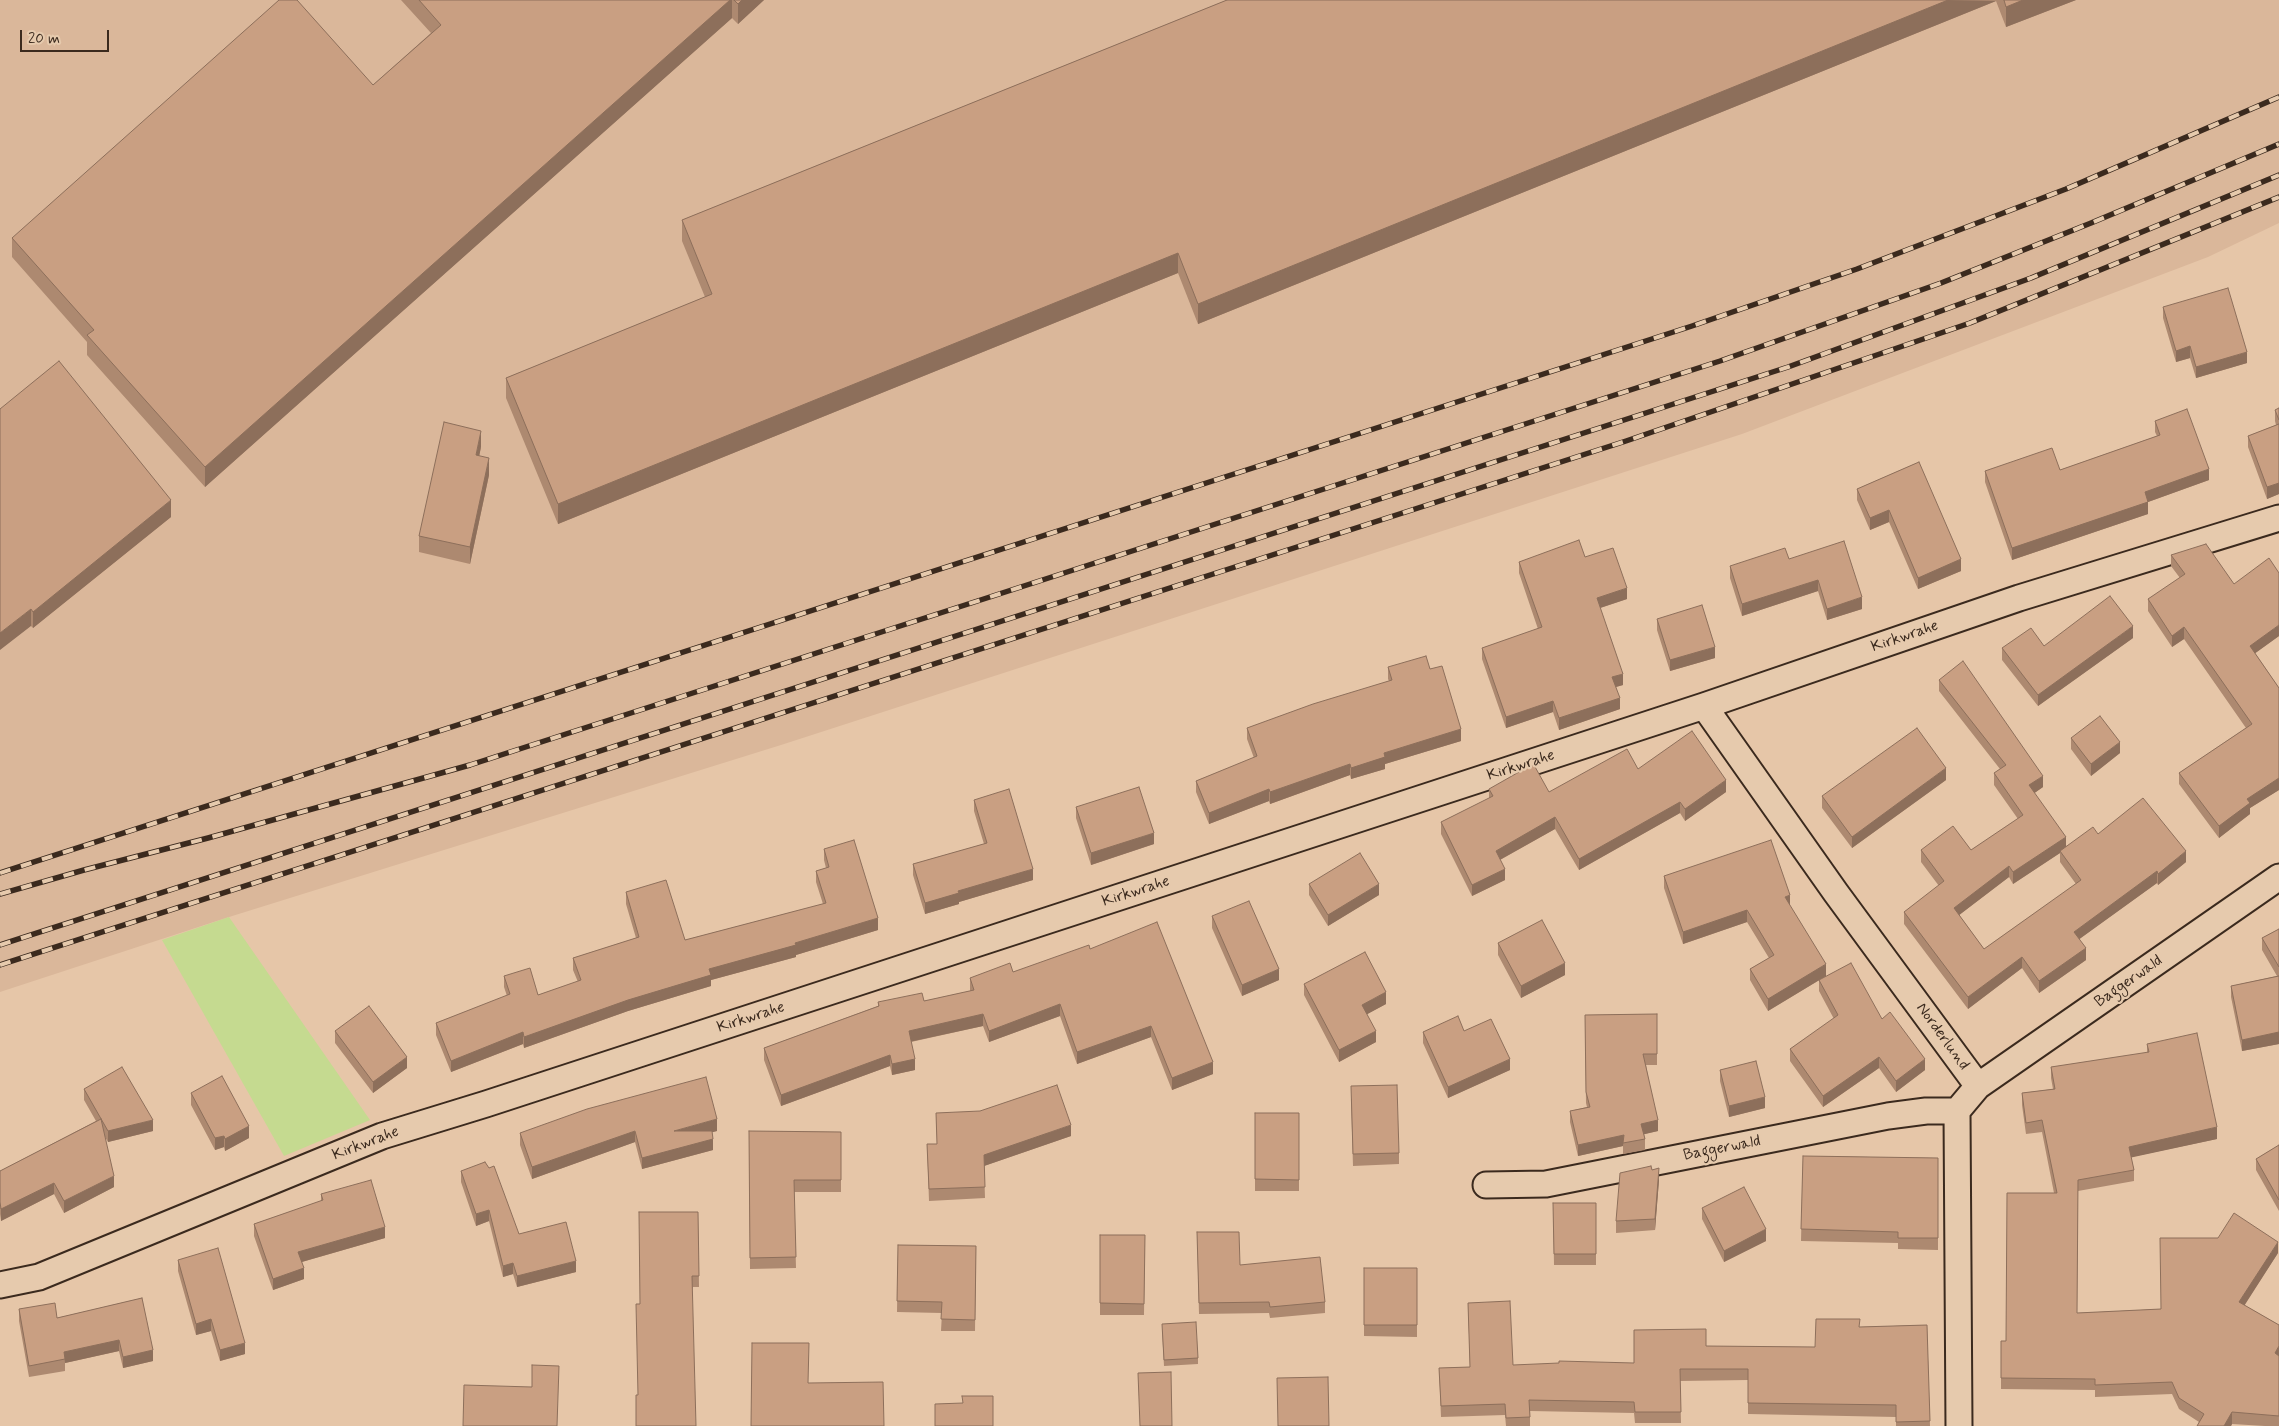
<!DOCTYPE html>
<html>
<head>
<meta charset="utf-8">
<style>
  body { margin:0 }
  #map { position:relative; width:2279px; height:1426px; overflow:hidden; background:#e6c6a8; font-family:Mynerve,sans-serif }
  canvas { display:block }
  .scale { position:absolute; left:20px; top:30px; width:89px; height:22px; box-sizing:border-box; border:2px solid #3b2a1e; border-top:0; padding-left:6px; font-size:15px; line-height:18px; white-space:nowrap; color:#3b2a1e; -webkit-text-stroke:4px #e6caad; paint-order:stroke }
</style>
</head>
<body>
<div id="map">
<canvas width="2279" height="1426"></canvas>
<div class="scale">20 m</div>
</div>
<script>
const ctx = document.querySelector('canvas').getContext('2d');
ctx.lineJoin = 'round';
function paint(path, color) {
  ctx.fillStyle = color;
  ctx.fill(path, 'evenodd');
}
function poly(rows) {
  const path = new Path2D();
  for (const r of rows) {
    path.moveTo(r[0], r[1]);
    for (let i = 2; i < r.length; i += 2) path.lineTo(r[i], r[i + 1]);
  }
  return path;
}
function strokePath(path, color, width, dash) {
  ctx.strokeStyle = color;
  ctx.lineWidth = width;
  ctx.lineCap = dash ? 'butt' : 'round';
  ctx.setLineDash(dash || []);
  ctx.stroke(path);
}
function write(font, color, halo, rows, align = 'center') {
  ctx.font = font + ' Mynerve,sans-serif';
  ctx.lineWidth = 4.5;
  ctx.setLineDash([]);
  ctx.textBaseline = 'middle';
  ctx.strokeStyle = halo;
  ctx.fillStyle = color;
  for (const [text, x, y, turn = 0] of rows) {
    ctx.save();
    ctx.translate(x, y);
    ctx.rotate((+turn || 0) * Math.PI / 180);
    ctx.textAlign = isNaN(turn) ? turn : align;
    if (halo) ctx.strokeText(text, 0, 0);
    ctx.fillText(text, 0, 0);
    ctx.restore();
  }
}
paint(poly([
  [0,0,2279,0,2279,223,2208,257,1742,434,781,745,229,917,0,992]
]), '#dab79a');
paint(poly([
  [229,917,370,1120,284,1156,162,940]
]), '#c5da90');
const street = poly([
  [1704,706,1836,893,1978,1086,1957,1111,1959,1426],
  [1978,1086,2279,877],
  [1486,1185,1546,1184,1888,1116,1926,1111,1957,1111],
  [0,1285,39,1277,382,1136,486,1104,1704,706,2019,598,2279,518]
]);
strokePath(street, '#3b2a1e', 29);
strokePath(street, '#e6caad', 25);
const rail = poly([
  [0,873,1692,326,1857,269,2066,189,2279,97],
  [0,894,84,870,208,838,470,765,1720,361,1941,283,2091,223,2279,144],
  [0,945,1788,367,2031,278,2279,175],
  [0,965,1626,441,1970,323,2279,197]
]);
strokePath(rail, '#3b2a1e', 5.5);
strokePath(rail, '#e6caad', 4, [11]);
paint(poly([
  [401,0,764,0,738,24,732,18,205,487,87,355,87,342,12,257,12,238,373,85,431,33],
  [1227,0,2076,0,2006,27,1996,1,1198,324,1178,273,558,524,506,398,506,378,705,297,682,241,682,220],
  [2163,307,2247,363,2196,378,2190,358,2176,362,2163,318],
  [2279,408,2279,494,2267,499,2248,447,2248,436,2276,425,2275,421,2275,410],
  [0,409,171,517,33,628,31,626],
  [2155,421,2209,480,2148,502,2148,514,2012,560,1985,482,1985,471,2060,470,2157,436,2155,432],
  [481,447,479,456,489,475,470,564,419,552,419,536],
  [1919,462,1961,571,1918,589,1889,522,1870,530,1857,500,1857,489],
  [2171,555,2234,584,2279,636,2255,653,2279,688,2279,790,2250,808,2250,814,2219,838,2179,784,2179,773,2246,728,2184,639,2172,647,2148,611,2148,599,2180,578,2171,566],
  [1585,557,1627,599,1600,608,1623,685,1616,687,1620,709,1559,730,1553,712,1506,728,1482,659,1482,648,1538,629,1519,573,1519,562],
  [1789,559,1862,609,1827,620,1818,591,1742,616,1730,578,1730,566],
  [1657,619,1715,658,1670,671,1657,630],
  [2133,638,2038,706,2002,660,2002,648,2044,646],
  [1388,667,1430,669,1461,741,1385,764,1385,769,1351,779,1350,775,1270,804,1269,801,1209,824,1196,792,1196,781,1254,758,1247,739,1247,728,1389,681,1388,679],
  [1939,680,2043,787,2034,793,2066,846,2098,834,2186,862,2158,885,2157,883,2079,939,2086,960,2039,993,2022,968,1968,1009,1904,924,1904,912,1939,886,1921,862,1921,850,1971,850,2018,819,1994,785,1994,773,2000,769,1939,691],
  [2060,853,2060,862,2076,884,1984,949,1959,915,2009,877,2013,884],
  [2071,738,2120,753,2091,776,2071,749],
  [1638,769,1726,792,1685,821,1680,813,1579,870,1555,829,1500,860,1505,880,1472,896,1441,834,1441,822,1489,799,1489,789,1549,792],
  [1946,780,1852,848,1822,808,1822,796],
  [974,800,1033,880,959,902,959,904,925,914,913,875,913,864,984,844,974,811],
  [1076,807,1154,844,1091,865,1076,818],
  [824,849,878,930,796,955,796,957,711,980,711,986,628,1011,524,1048,523,1044,451,1072,436,1035,436,1023,507,996,504,987,504,976,538,995,578,982,573,970,573,958,636,938,626,904,626,892,685,940,823,904,816,882,816,871,826,868,824,860],
  [1664,876,1790,907,1826,976,1768,1011,1750,980,1750,969,1769,958,1747,922,1683,944,1664,888],
  [1309,884,1379,895,1328,926,1309,895],
  [1212,916,1279,980,1242,996,1212,928],
  [2279,929,2279,1044,2242,1051,2231,997,2231,986,2277,976,2262,950,2262,938],
  [1498,943,1565,975,1521,998,1498,955],
  [1090,949,1213,1074,1172,1090,1151,1037,1077,1064,1060,1016,989,1042,983,1026,911,1042,915,1070,892,1075,890,1066,781,1106,764,1060,764,1048,878,1006,878,1002,924,1001,970,991,970,978,1013,972],
  [1819,980,1882,1019,1925,1070,1896,1092,1879,1068,1823,1107,1790,1061,1790,1049,1834,1019,1819,991],
  [1304,984,1386,1004,1367,1014,1376,1042,1339,1062,1304,995],
  [1657,1014,1657,1065,1646,1065,1658,1131,1644,1134,1645,1139,1645,1150,1623,1154,1623,1146,1578,1156,1570,1122,1570,1111,1587,1107,1586,1103,1585,1015],
  [335,1031,407,1068,373,1093,335,1043],
  [1464,1031,1510,1070,1448,1098,1423,1043,1423,1032],
  [2147,1044,2217,1139,2131,1157,2134,1170,2134,1181,2078,1191,2077,1313,2161,1309,2278,1253,2244,1305,2279,1325,2279,1426,2265,1426,2232,1424,2231,1426,2197,1426,2199,1422,2179,1409,2172,1394,2095,1397,2095,1390,2001,1389,2001,1341,2006,1341,2054,1193,2042,1132,2026,1134,2022,1105,2022,1093,2053,1089,2051,1078,2051,1067,2147,1053],
  [1720,1070,1765,1108,1729,1117,1720,1081],
  [84,1089,153,1131,108,1142,105,1137,114,1187,64,1213,54,1194,1,1221,0,1214,0,1171,96,1121,84,1100],
  [191,1093,249,1138,225,1151,224,1147,215,1150,191,1105],
  [1351,1098,1399,1153,1399,1164,1353,1166],
  [936,1113,1071,1136,984,1166,985,1198,929,1201,927,1144,937,1144],
  [1255,1113,1299,1113,1299,1191,1255,1191],
  [717,1131,712,1132,713,1150,642,1169,635,1142,532,1179,520,1145,520,1133],
  [749,1131,841,1132,841,1192,794,1192,796,1268,750,1269],
  [2279,1145,2279,1211,2256,1170,2256,1159],
  [1803,1156,1938,1158,1938,1250,1898,1249,1898,1243,1801,1241],
  [1652,1170,1659,1180,1655,1230,1616,1233,1616,1221],
  [461,1171,519,1234,576,1272,517,1287,513,1274,503,1277,489,1221,476,1226,461,1182],
  [321,1194,385,1238,302,1262,304,1279,273,1290,254,1236,254,1224,321,1201],
  [1553,1203,1596,1203,1596,1265,1554,1265],
  [1702,1208,1766,1241,1724,1262,1702,1219],
  [698,1212,699,1287,693,1287,638,1395],
  [1197,1232,1240,1265,1325,1302,1325,1313,1270,1318,1269,1313,1199,1314],
  [1100,1235,1145,1235,1144,1315,1100,1315],
  [898,1245,976,1246,975,1331,941,1331,942,1313,897,1312],
  [178,1260,245,1354,220,1361,211,1331,196,1335,178,1271],
  [1364,1268,1417,1268,1417,1337,1364,1336],
  [142,1298,153,1361,123,1368,119,1351,65,1363,65,1371,29,1377,19,1321,19,1309,57,1318],
  [1468,1303,1513,1365,1634,1363,1706,1346,1815,1347,1859,1327,1927,1325,1930,1426,1896,1426,1896,1417,1748,1414,1748,1380,1680,1381,1681,1423,1635,1423,1634,1413,1530,1411,1530,1426,1506,1426,1505,1415,1441,1417,1439,1368,1470,1367],
  [1162,1330,1198,1358,1198,1364,1164,1366]
]), '#ad8970');
paint(poly([
  [730,0,732,0,732,18,205,487,205,467],
  [742,0,764,0,738,24,738,4],
  [1948,0,1996,1,1198,324,1198,304],
  [2023,0,2076,0,2006,27,2006,7],
  [1178,253,1178,273,558,524,558,504],
  [2190,346,2190,358,2176,362,2176,351],
  [2247,352,2247,363,2196,378,2196,367],
  [481,431,481,447,476,472,476,455],
  [489,458,489,475,470,564,470,547],
  [2209,469,2209,480,2148,502,2148,514,2012,560,2012,548,2145,492],
  [2279,483,2279,494,2267,499,2267,487],
  [171,500,171,517,33,628,33,612],
  [1889,510,1889,522,1870,530,1870,518],
  [1961,559,1961,571,1918,589,1918,578],
  [1818,580,1818,591,1742,616,1742,604],
  [1627,588,1627,599,1597,609,1597,598],
  [1862,597,1862,609,1827,620,1827,609],
  [31,609,31,626,0,650,0,633],
  [2279,625,2279,636,2250,657,2250,646],
  [2133,626,2133,638,2038,706,2038,695],
  [2184,627,2184,639,2172,647,2172,636],
  [1715,647,1715,658,1670,671,1670,660],
  [1623,674,1623,685,1612,688,1612,677],
  [1620,698,1620,709,1559,730,1559,718],
  [1553,701,1553,712,1506,728,1506,717],
  [1461,729,1461,741,1385,764,1385,769,1351,779,1351,768,1384,753],
  [2120,742,2120,753,2091,776,2091,764],
  [1350,764,1350,775,1270,804,1270,792],
  [1946,768,1946,780,1852,848,1852,837],
  [2043,776,2043,787,2029,797,2029,785],
  [2279,778,2279,790,2250,808,2250,814,2219,838,2219,826,2247,799],
  [1726,780,1726,792,1685,821,1685,809],
  [1269,789,1269,801,1209,824,1209,813],
  [1680,802,1680,813,1579,870,1579,859],
  [1555,817,1555,829,1496,862,1496,851],
  [1154,833,1154,844,1091,865,1091,853],
  [2066,837,2066,849,2060,851,2060,853,2013,884,2013,872],
  [2186,851,2186,862,2158,885,2158,874],
  [2009,866,2009,877,1954,919,1954,908],
  [1033,869,1033,880,959,902,959,904,925,914,925,903,958,891],
  [1505,869,1505,880,1472,896,1472,885],
  [2157,871,2157,883,2074,943,2074,932],
  [1379,884,1379,895,1328,926,1328,915],
  [1790,895,1790,907,1785,897],
  [1747,910,1747,922,1683,944,1683,932],
  [878,918,878,930,796,955,796,957,711,980,711,986,628,1011,524,1048,524,1037,709,969],
  [2086,948,2086,960,2039,993,2039,981],
  [2022,957,2022,968,1968,1009,1968,997],
  [1565,963,1565,975,1521,998,1521,986],
  [1826,964,1826,976,1768,1011,1768,999],
  [1279,969,1279,980,1242,996,1242,985],
  [1386,992,1386,1004,1362,1017,1362,1005],
  [1060,1004,1060,1016,989,1042,989,1031],
  [983,1014,983,1026,909,1042,909,1031],
  [1151,1026,1151,1037,1077,1064,1077,1052],
  [1376,1031,1376,1042,1339,1062,1339,1050],
  [523,1032,523,1044,451,1072,451,1061],
  [2279,1032,2279,1044,2242,1051,2242,1040],
  [890,1055,890,1066,781,1106,781,1095],
  [407,1057,407,1068,373,1093,373,1082],
  [1879,1057,1879,1068,1823,1107,1823,1096],
  [915,1059,915,1070,892,1075,892,1064],
  [1510,1059,1510,1070,1448,1098,1448,1087],
  [1925,1059,1925,1070,1896,1092,1896,1081],
  [1213,1062,1213,1074,1172,1090,1172,1078],
  [1765,1097,1765,1108,1729,1117,1729,1106],
  [717,1119,717,1131,674,1142,674,1131],
  [153,1120,153,1131,108,1142,108,1131],
  [1658,1120,1658,1131,1641,1135,1641,1124],
  [1071,1125,1071,1136,984,1166,984,1155],
  [249,1126,249,1138,225,1151,225,1139],
  [2217,1127,2217,1139,2129,1158,2129,1147],
  [635,1131,635,1142,532,1179,532,1167],
  [1624,1135,1623,1146,1578,1156,1578,1145],
  [224,1136,224,1147,215,1150,215,1138],
  [713,1139,713,1150,642,1169,642,1158],
  [1659,1168,1659,1180,1655,1230,1655,1219],
  [114,1176,114,1187,64,1213,64,1201],
  [54,1183,54,1194,1,1221,1,1209],
  [489,1210,489,1221,476,1226,476,1214],
  [385,1227,385,1238,298,1263,298,1252],
  [1766,1229,1766,1241,1724,1262,1724,1251],
  [2278,1242,2278,1253,2239,1314,2239,1302],
  [576,1261,576,1272,517,1287,517,1276],
  [513,1263,513,1274,503,1277,503,1266],
  [304,1268,304,1279,273,1290,273,1279],
  [211,1319,211,1331,196,1335,196,1324],
  [119,1340,119,1351,65,1363,64,1352],
  [245,1343,245,1354,220,1361,220,1350],
  [2279,1346,2279,1357,2275,1353],
  [153,1350,153,1361,123,1368,123,1357],
  [2232,1412,2232,1424,2231,1426,2224,1426]
]), '#8d6f5b');
const building = poly([
  [279,0,297,0,373,85,441,25,419,0,730,0,205,467,87,335,94,330,12,238,279,0],
  [734,0,742,0,738,4,734,0],
  [1227,0,1948,0,1198,304,1178,253,558,504,506,378,712,294,682,220,1227,0],
  [2004,0,2023,0,2006,7,2004,0],
  [2228,288,2247,352,2196,367,2190,346,2176,351,2163,307,2228,288],
  [59,361,171,500,33,612,31,609,0,633,0,409,59,361],
  [2279,408,2279,420,2275,410,2279,408],
  [2187,409,2209,469,2145,492,2148,502,2012,548,1985,471,2052,448,2060,470,2160,435,2155,421,2187,409],
  [444,422,481,431,476,455,489,458,470,547,419,536,444,422],
  [2279,424,2279,483,2267,487,2248,436,2279,424],
  [1919,462,1961,559,1918,578,1889,510,1870,518,1857,489,1919,462],
  [1579,540,1585,557,1613,548,1627,588,1597,598,1623,674,1612,677,1620,698,1559,718,1553,701,1506,717,1482,648,1542,627,1519,562,1579,540],
  [1844,541,1862,597,1827,609,1818,580,1742,604,1730,566,1785,548,1789,559,1844,541],
  [2206,544,2234,584,2269,558,2279,573,2279,625,2250,646,2279,688,2279,778,2247,799,2250,803,2219,826,2179,773,2252,724,2184,627,2172,636,2148,599,2185,574,2171,555,2206,544],
  [2110,596,2133,626,2038,695,2002,648,2031,628,2044,646,2110,596],
  [1702,605,1715,647,1670,660,1657,619,1702,605],
  [1426,656,1430,669,1442,666,1461,729,1384,753,1385,757,1351,768,1350,764,1270,792,1269,789,1209,813,1196,781,1257,756,1247,728,1313,704,1392,680,1388,667,1426,656],
  [1963,661,2043,776,2029,785,2066,837,2013,872,2009,866,1954,908,1984,949,2081,880,2060,851,2093,827,2098,834,2143,798,2186,851,2158,874,2157,871,2074,932,2086,948,2039,981,2022,957,1968,997,1904,912,1944,881,1921,850,1953,826,1971,850,2023,815,1994,773,2006,765,1939,680,1963,661],
  [2100,716,2120,742,2091,764,2071,738,2100,716],
  [1917,728,1946,768,1852,837,1822,796,1917,728],
  [1692,731,1726,780,1685,809,1680,802,1579,859,1555,817,1496,851,1505,869,1472,885,1441,822,1493,796,1489,789,1526,768,1534,765,1549,792,1627,749,1638,769,1692,731],
  [1139,787,1154,833,1091,853,1076,807,1139,787],
  [1009,789,1033,869,958,891,959,893,925,903,913,864,987,843,974,800,1009,789],
  [854,840,878,918,795,943,796,945,709,969,711,975,628,1000,524,1037,523,1032,451,1061,436,1023,510,994,504,976,530,968,538,995,581,980,573,958,639,937,626,892,666,880,685,940,826,903,816,871,829,867,824,849,854,840],
  [1771,840,1790,895,1785,897,1826,964,1768,999,1750,969,1774,955,1747,910,1683,932,1664,876,1771,840],
  [1360,853,1379,884,1328,915,1309,884,1360,853],
  [1249,901,1279,969,1242,985,1212,916,1249,901],
  [1542,920,1565,963,1521,986,1498,943,1542,920],
  [1157,922,1213,1062,1172,1078,1151,1026,1077,1052,1060,1004,989,1031,983,1014,909,1031,915,1059,892,1064,890,1055,781,1095,764,1048,879,1006,878,1002,922,993,924,1001,974,990,970,978,1010,963,1013,972,1089,945,1090,949,1157,922],
  [2279,929,2279,967,2262,938,2279,929],
  [1365,952,1386,992,1362,1005,1376,1031,1339,1050,1304,984,1365,952],
  [1851,963,1882,1019,1890,1012,1925,1059,1896,1081,1879,1057,1823,1096,1790,1049,1838,1015,1819,980,1851,963],
  [2279,976,2279,1032,2242,1040,2231,986,2279,976],
  [369,1006,407,1057,373,1082,335,1031,369,1006],
  [1657,1014,1657,1054,1643,1054,1658,1120,1641,1124,1645,1139,1623,1143,1624,1135,1578,1145,1570,1111,1590,1107,1586,1092,1585,1015,1657,1014],
  [1458,1016,1464,1031,1491,1019,1510,1059,1448,1087,1423,1032,1458,1016],
  [2197,1033,2217,1127,2129,1147,2134,1170,2078,1180,2077,1313,2161,1309,2160,1238,2218,1238,2234,1213,2278,1242,2239,1302,2279,1325,2279,1346,2275,1353,2279,1356,2279,1416,2232,1412,2224,1426,2197,1426,2204,1414,2179,1398,2172,1382,2095,1385,2095,1379,2001,1378,2001,1341,2006,1341,2007,1193,2057,1193,2042,1120,2026,1123,2022,1093,2055,1089,2051,1067,2149,1052,2147,1044,2197,1033],
  [1756,1061,1765,1097,1729,1106,1720,1070,1756,1061],
  [122,1067,153,1120,108,1131,84,1089,122,1067],
  [222,1076,249,1126,225,1139,224,1136,215,1138,191,1093,222,1076],
  [706,1077,717,1119,674,1131,712,1131,713,1139,642,1158,635,1131,532,1167,520,1133,587,1109,706,1077],
  [1057,1085,1071,1125,984,1155,985,1187,929,1189,927,1144,937,1144,936,1113,980,1111,1057,1085],
  [1397,1085,1399,1153,1353,1154,1351,1086,1397,1085],
  [1255,1113,1299,1113,1299,1180,1255,1179,1255,1113],
  [101,1119,114,1176,64,1201,54,1183,1,1209,0,1202,0,1171,101,1119],
  [749,1131,841,1132,841,1180,794,1180,796,1257,750,1258,749,1131],
  [2279,1145,2279,1200,2256,1159,2279,1145],
  [1803,1156,1938,1158,1938,1238,1898,1238,1898,1232,1801,1229,1803,1156],
  [485,1162,489,1168,494,1166,519,1234,566,1222,576,1261,517,1276,513,1263,503,1266,489,1210,476,1214,461,1171,485,1162],
  [1651,1166,1652,1170,1659,1168,1655,1219,1616,1221,1620,1173,1651,1166],
  [371,1180,385,1227,298,1252,304,1268,273,1279,254,1224,323,1200,321,1194,371,1180],
  [1744,1187,1766,1229,1724,1251,1702,1208,1744,1187],
  [1553,1203,1596,1203,1596,1254,1554,1254,1553,1203],
  [639,1212,698,1212,699,1276,692,1276,696,1426,636,1426,636,1395,638,1395,636,1304,640,1304,639,1212],
  [1197,1232,1239,1232,1240,1265,1320,1257,1325,1302,1270,1307,1269,1302,1199,1303,1197,1232],
  [1100,1235,1145,1235,1144,1304,1100,1303,1100,1235],
  [898,1245,976,1246,975,1320,941,1319,942,1302,897,1301,898,1245],
  [218,1248,245,1343,220,1350,211,1319,196,1324,178,1260,218,1248],
  [1364,1268,1417,1268,1417,1325,1364,1325,1364,1268],
  [142,1298,153,1350,123,1357,119,1340,64,1352,65,1359,29,1366,19,1309,55,1303,57,1318,142,1298],
  [1510,1301,1513,1365,1559,1363,1559,1361,1634,1363,1634,1330,1706,1329,1706,1346,1815,1347,1816,1319,1860,1319,1859,1327,1927,1325,1930,1421,1896,1422,1896,1405,1748,1403,1748,1369,1680,1369,1681,1412,1635,1412,1634,1402,1529,1400,1530,1417,1506,1418,1505,1404,1441,1406,1439,1368,1470,1367,1468,1303,1510,1301],
  [1196,1322,1198,1358,1164,1360,1162,1324,1196,1322],
  [752,1343,809,1343,808,1383,883,1382,884,1426,751,1426,752,1343],
  [532,1365,559,1366,557,1426,463,1426,464,1385,532,1387,532,1365],
  [1171,1372,1172,1426,1140,1426,1138,1373,1171,1372],
  [1328,1377,1329,1426,1278,1426,1277,1378,1328,1377],
  [962,1396,993,1396,993,1426,935,1426,935,1404,963,1403,962,1396]
]);
paint(building, '#c99f82');
strokePath(building, '#8d6f5b', 1);
write('16px', '#3b2a1e', '#e6caad', [
  ["Kirkwrahe",1905,637,-19],
  ["Kirkwrahe",1521,766,-18],
  ["Kirkwrahe",1136,892,-18],
  ["Baggerwald",2129,982,-35],
  ["Kirkwrahe",751,1018,-18],
  ["Norderlund",1942,1037,54],
  ["Kirkwrahe",366,1144,-21],
  ["Baggerwald",1722,1149,-11]
]);
</script>
</body>
</html>
